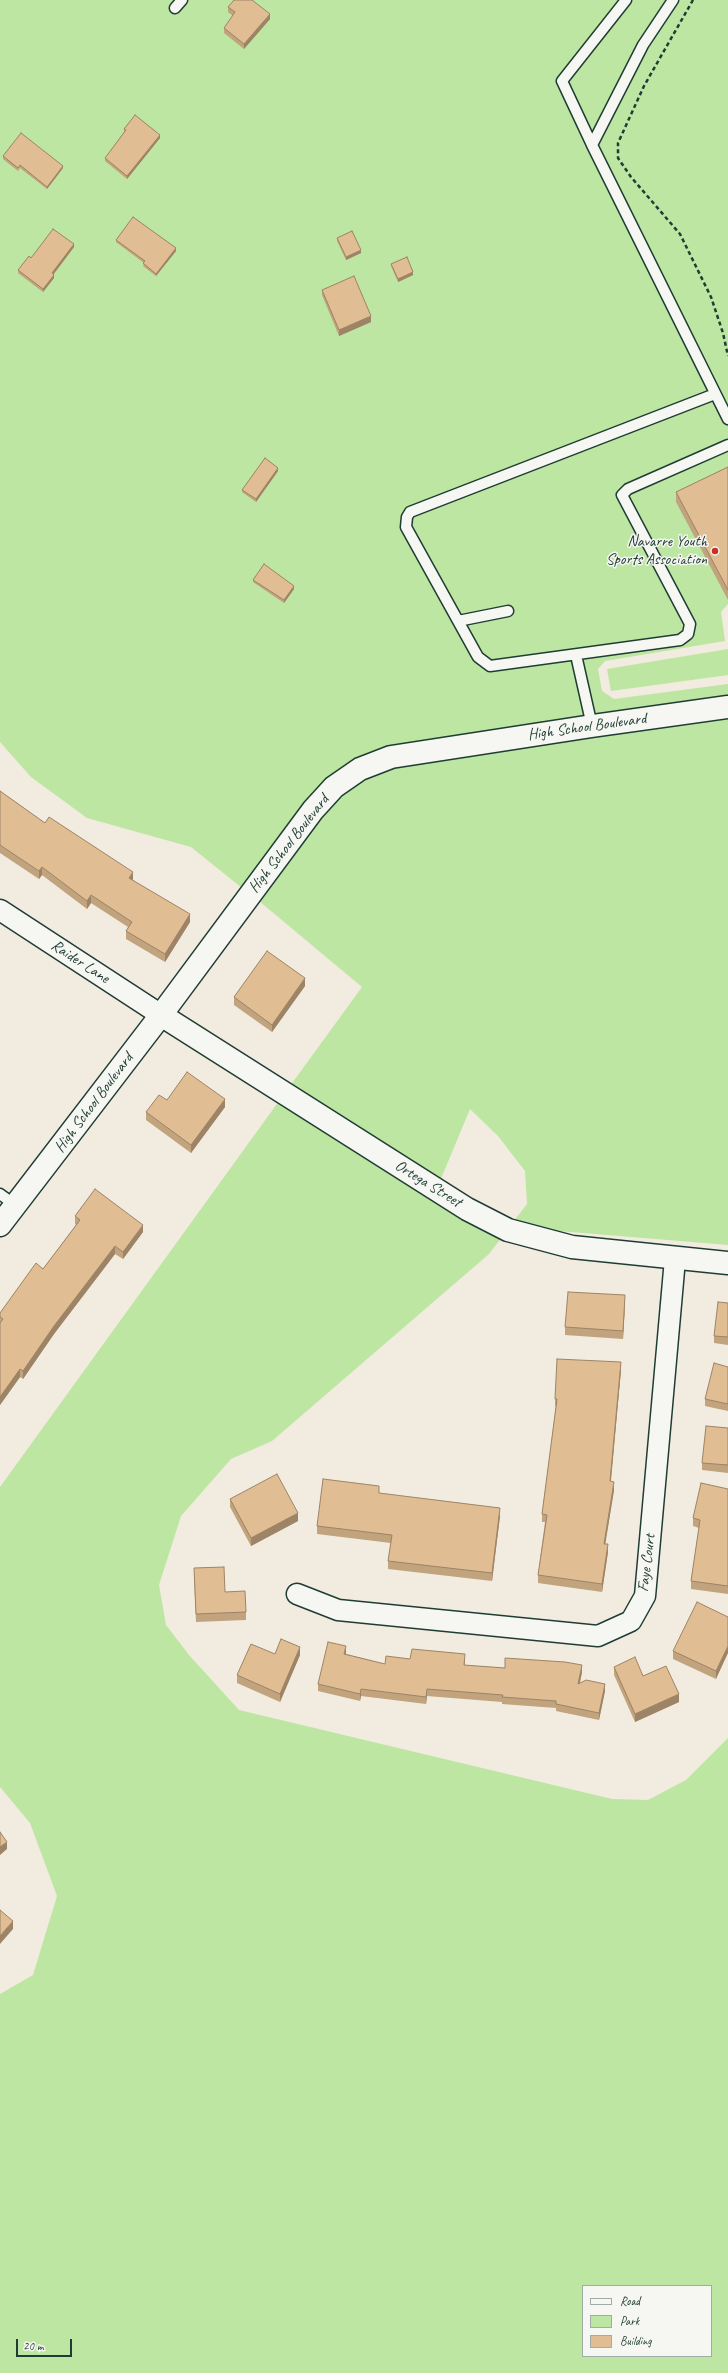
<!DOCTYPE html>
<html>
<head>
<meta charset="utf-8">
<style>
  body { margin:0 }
  #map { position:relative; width:728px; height:2373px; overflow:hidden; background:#f2ebdf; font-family:Caveat,sans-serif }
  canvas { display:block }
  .legend { position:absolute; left:582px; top:2285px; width:130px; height:72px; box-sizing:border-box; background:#f6f6f2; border:1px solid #a0aca6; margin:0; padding:5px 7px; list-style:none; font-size:12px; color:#1f3d34 }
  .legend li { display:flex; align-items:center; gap:8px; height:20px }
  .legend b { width:20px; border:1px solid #a0aca6 }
  .scale { position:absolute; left:16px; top:2339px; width:56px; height:18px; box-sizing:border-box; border:2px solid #1f3d34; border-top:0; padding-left:5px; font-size:12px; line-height:14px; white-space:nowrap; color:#1f3d34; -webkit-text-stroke:3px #f6f6f2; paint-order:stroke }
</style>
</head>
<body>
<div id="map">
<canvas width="728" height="2373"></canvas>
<ul class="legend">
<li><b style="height:5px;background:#f6f6f2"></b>Road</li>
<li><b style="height:11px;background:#bde6a2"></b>Park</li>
<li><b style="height:11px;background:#e0bd92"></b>Building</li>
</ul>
<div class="scale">20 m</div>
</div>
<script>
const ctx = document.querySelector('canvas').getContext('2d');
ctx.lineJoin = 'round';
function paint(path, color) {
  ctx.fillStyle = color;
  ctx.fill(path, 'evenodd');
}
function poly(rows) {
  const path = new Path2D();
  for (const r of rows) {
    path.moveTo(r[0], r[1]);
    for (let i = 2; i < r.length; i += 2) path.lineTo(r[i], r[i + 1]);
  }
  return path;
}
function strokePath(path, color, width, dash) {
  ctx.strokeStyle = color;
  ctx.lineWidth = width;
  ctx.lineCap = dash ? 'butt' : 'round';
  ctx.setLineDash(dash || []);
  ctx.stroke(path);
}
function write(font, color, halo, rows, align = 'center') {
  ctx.font = font + ' Caveat,sans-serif';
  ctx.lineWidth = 3;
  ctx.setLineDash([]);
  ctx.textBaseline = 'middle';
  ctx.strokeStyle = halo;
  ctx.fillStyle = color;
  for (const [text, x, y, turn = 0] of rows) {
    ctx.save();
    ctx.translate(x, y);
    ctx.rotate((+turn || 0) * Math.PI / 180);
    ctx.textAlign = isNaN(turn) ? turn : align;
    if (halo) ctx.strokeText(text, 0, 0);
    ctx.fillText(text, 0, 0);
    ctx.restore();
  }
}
paint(poly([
  [0,0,728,0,728,604,721,612,725,641,605,661,598,669,602,691,614,699,728,684,728,697,386,748,353,760,327,779,305,803,242,888,191,847,87,818,31,777,0,742],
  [728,649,728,675,611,691,607,669],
  [728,718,728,1245,547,1230,514,1221,527,1204,525,1171,498,1136,470,1109,440,1181,290,1086,362,987,259,901,326,812,342,795,366,778,395,767],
  [279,1101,502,1237,489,1254,272,1441,231,1459,181,1516,159,1585,166,1625,189,1655,239,1710,612,1799,648,1800,686,1780,728,1738,728,2373,0,2373,0,1994,33,1975,57,1896,30,1823,0,1787,0,1487],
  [583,2286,711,2286,711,2356,583,2356]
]), '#bde6a2');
const service = poly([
  [673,0,643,45,592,145,728,419],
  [175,8,182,0],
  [592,145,562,81,626,0],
  [715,394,410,512,407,517,406,527,478,657,490,666,680,640,688,634,690,624,622,495,628,489,728,445],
  [458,621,508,611],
  [576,655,592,726],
  [0,1194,15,1205]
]);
const minor = poly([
  [0,910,161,1015],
  [297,1594,338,1610,598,1636,631,1621,645,1596,675,1259]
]);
const tertiary = poly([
  [161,1015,467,1209,508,1230,572,1247,728,1263],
  [0,1225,161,1015,313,810,334,787,360,769,391,757,592,726,728,707]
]);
strokePath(service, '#1f3d34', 13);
strokePath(minor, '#1f3d34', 23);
strokePath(tertiary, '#1f3d34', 25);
strokePath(poly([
  [693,0,644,86,618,143,618,158,631,177,680,234,711,297,723,333,728,356]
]), '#1f3d34', 2.5, [4, 3]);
strokePath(service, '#f6f6f2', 10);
strokePath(minor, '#f6f6f2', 20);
strokePath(tertiary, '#f6f6f2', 22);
paint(poly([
  [228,7,270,19,244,49,224,33,224,28,233,16,228,12],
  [124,129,160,138,127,179,105,161,105,158,124,132],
  [3,156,63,168,47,189,20,168,18,171,3,159],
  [337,238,361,253,346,260,337,241],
  [116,240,176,251,156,276,143,266,144,263,116,242],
  [74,247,54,274,54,278,43,292,18,273,18,270,31,258],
  [391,264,413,275,398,282,391,266],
  [322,290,371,322,339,336,322,295],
  [728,467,728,600,676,502,676,492],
  [278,471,256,502,242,492,242,490],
  [253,580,294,589,284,603,253,582],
  [0,791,45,823,133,879,133,880,190,922,165,962,126,939,126,931,128,927,91,903,87,909,42,875,39,879,0,853],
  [305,986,272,1032,234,1005,234,997],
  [167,1100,225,1107,191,1153,146,1120,146,1112],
  [75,1216,143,1232,123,1259,115,1254,54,1334,23,1379,20,1377,0,1405,0,1313,43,1269,76,1225,75,1224],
  [625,1303,623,1339,565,1335,565,1327],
  [728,1303,728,1345,714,1343,714,1336],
  [728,1367,728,1411,705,1406,705,1399],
  [621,1370,611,1481,614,1490,605,1544,608,1552,602,1592,538,1583,538,1575,545,1522,542,1522,542,1514,556,1406,555,1406,555,1399],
  [728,1428,728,1473,702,1470,702,1463],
  [728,1489,728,1594,691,1589,691,1581,699,1528,693,1526,693,1518],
  [379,1493,500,1516,492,1581,388,1569,388,1561,391,1543,317,1534,317,1526],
  [230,1499,298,1521,251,1546,230,1507],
  [194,1576,225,1592,246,1612,246,1620,196,1622],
  [728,1617,716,1679,673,1659,673,1651],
  [346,1653,346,1654,385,1664,410,1659,465,1660,465,1665,505,1668,582,1672,580,1683,605,1691,599,1720,556,1711,556,1708,502,1704,502,1702,427,1696,426,1704,361,1696,360,1701,318,1691,318,1684],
  [275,1654,300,1655,280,1702,237,1683,237,1675],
  [614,1667,643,1676,679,1702,635,1722,614,1675]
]), '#c1a37e');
paint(poly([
  [270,14,270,19,244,49,244,44],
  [160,135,160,138,127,179,127,176],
  [63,166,63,168,47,189,47,187],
  [74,244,74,247,52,276,52,273],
  [176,248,176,251,156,276,156,274],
  [361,250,361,253,346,260,346,257],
  [413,272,413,275,398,282,398,279],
  [54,275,54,278,43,292,43,289],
  [371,316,371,322,339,336,339,330],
  [278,468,278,471,256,502,256,499],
  [294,586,294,589,284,603,284,600],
  [42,867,42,875,39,879,39,871],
  [133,872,133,879,129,886,129,878],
  [91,895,91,903,87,909,87,901],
  [190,914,190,922,165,962,165,954],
  [305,978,305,986,272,1032,272,1025],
  [225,1099,225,1107,191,1153,191,1145],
  [143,1225,143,1232,123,1259,123,1252],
  [115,1246,115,1254,54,1334,23,1379,23,1371,54,1326],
  [625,1295,625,1303,623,1339,623,1331],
  [621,1362,621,1370,610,1489,610,1481],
  [20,1369,20,1377,0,1405,0,1397],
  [614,1482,614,1490,604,1552,604,1544],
  [500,1508,500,1516,492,1581,492,1573],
  [298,1513,298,1521,251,1546,251,1538],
  [608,1544,608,1552,602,1592,602,1584],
  [346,1646,346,1653,344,1661,344,1654],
  [728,1646,728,1653,716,1679,716,1671],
  [300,1647,300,1655,280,1702,280,1694],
  [582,1665,582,1672,578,1691,578,1684],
  [605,1684,605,1691,599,1720,599,1713],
  [361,1689,361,1696,360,1701,360,1694],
  [427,1689,427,1696,426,1704,426,1697],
  [679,1694,679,1702,635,1722,635,1714],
  [7,1842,7,1849,0,1855,0,1847],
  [13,1921,13,1929,0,1944,0,1936]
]), '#9d8466');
const building = poly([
  [234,0,252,0,270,14,244,44,224,28,235,12,228,7,234,0],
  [135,115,160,135,127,176,105,158,126,130,124,129,135,115],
  [21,133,63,166,47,187,20,165,18,168,3,156,21,133],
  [133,217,176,248,156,274,143,263,145,261,116,240,133,217],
  [53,229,74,244,52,273,54,275,43,289,18,270,29,256,31,258,53,229],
  [352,231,361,250,346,257,337,238,352,231],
  [407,257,413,272,398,279,391,264,407,257],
  [354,276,371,316,339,330,322,290,354,276],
  [265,458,278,468,256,499,242,490,265,458],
  [728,467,728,590,676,492,728,467],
  [264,564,294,586,284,600,253,580,264,564],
  [0,791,45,823,49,817,133,872,129,878,190,914,165,954,126,931,132,922,91,895,87,901,42,867,39,871,0,845,0,791],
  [267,951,305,978,272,1025,234,997,267,951],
  [187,1072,225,1099,191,1145,146,1112,159,1095,167,1100,187,1072],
  [95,1189,143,1225,123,1252,115,1246,54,1326,23,1371,20,1369,0,1397,0,1323,3,1319,0,1317,0,1313,36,1263,43,1269,80,1220,75,1216,95,1189],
  [568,1292,625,1295,623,1331,565,1327,568,1292],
  [718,1302,728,1303,728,1337,714,1336,718,1302],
  [557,1359,621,1362,610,1481,614,1482,604,1544,608,1544,602,1584,538,1575,547,1515,542,1514,557,1399,555,1399,557,1359],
  [714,1363,728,1367,728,1404,705,1399,714,1363],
  [706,1426,728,1428,728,1465,702,1463,706,1426],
  [277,1474,298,1513,251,1538,230,1499,277,1474],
  [323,1479,379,1486,379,1493,500,1508,492,1573,388,1561,392,1535,317,1526,323,1479],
  [701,1483,728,1489,728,1586,691,1581,700,1520,693,1518,701,1483],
  [224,1567,225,1592,245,1591,246,1612,196,1614,194,1568,224,1567],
  [697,1602,728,1617,728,1646,716,1671,673,1651,697,1602],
  [281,1639,300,1647,280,1694,237,1675,251,1644,275,1654,281,1639],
  [328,1642,346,1646,344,1654,385,1664,386,1656,410,1659,412,1649,465,1654,464,1665,505,1668,505,1658,565,1662,582,1665,578,1684,586,1680,605,1684,599,1713,556,1704,556,1701,502,1697,503,1695,427,1689,426,1697,361,1689,360,1694,318,1684,328,1642],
  [635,1657,643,1676,666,1666,679,1694,635,1714,614,1667,635,1657],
  [0,1832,7,1842,0,1847,0,1832],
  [0,1910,13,1921,0,1936,0,1910]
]);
paint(building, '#e0bd92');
strokePath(building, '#9d8466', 1);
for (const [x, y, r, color] of [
  [715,551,4,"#c8321e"]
]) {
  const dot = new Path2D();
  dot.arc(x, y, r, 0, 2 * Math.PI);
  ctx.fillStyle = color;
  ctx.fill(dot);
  strokePath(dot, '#f6f6f2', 1.5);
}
write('16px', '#1f3d34', '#f6f6f2', [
  ["Navarre Youth",707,542],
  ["Sports Association",707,560]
], 'right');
write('16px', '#1f3d34', '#f6f6f2', [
  ["High School Boulevard",587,727,-8],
  ["High School Boulevard",289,844,-52],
  ["Raider Lane",80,962,33],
  ["High School Boulevard",94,1103,-53],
  ["Ortega Street",428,1184,32],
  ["Faye Court",647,1563,-83]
]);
</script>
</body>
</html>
